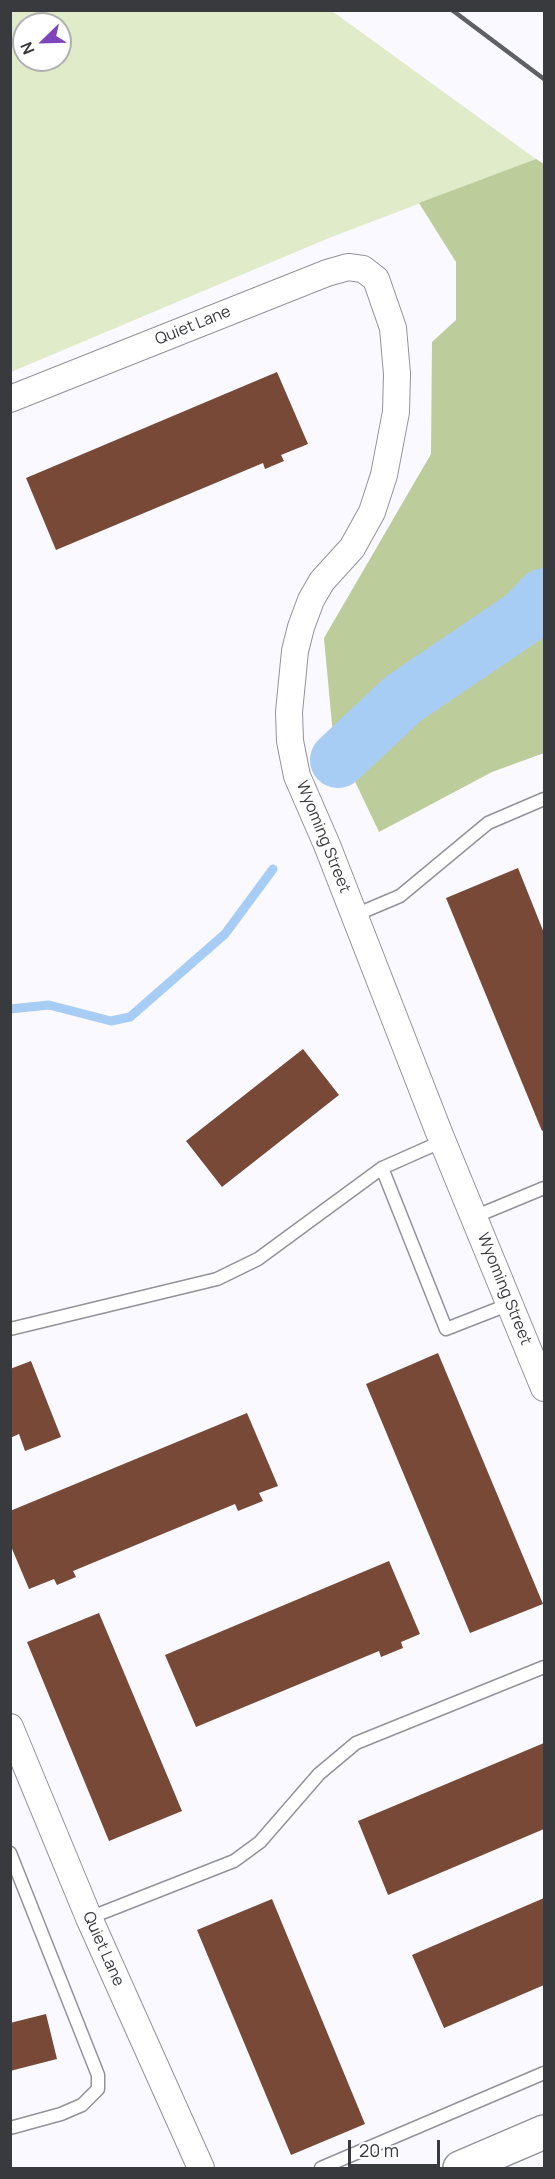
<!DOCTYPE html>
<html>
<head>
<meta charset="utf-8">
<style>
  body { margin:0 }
  #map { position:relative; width:555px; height:2179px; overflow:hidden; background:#f9f9ff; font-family:Manrope,sans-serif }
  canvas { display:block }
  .frame { position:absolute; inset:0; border:12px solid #393a3d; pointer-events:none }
  .north { position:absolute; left:12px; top:12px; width:60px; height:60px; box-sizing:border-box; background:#fff; border:2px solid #b0b0b1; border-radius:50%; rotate:247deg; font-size:16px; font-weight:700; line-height:24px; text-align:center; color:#393a3d }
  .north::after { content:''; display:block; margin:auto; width:21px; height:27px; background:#7d45bc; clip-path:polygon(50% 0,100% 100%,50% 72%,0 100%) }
  .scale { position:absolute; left:348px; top:2140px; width:92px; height:27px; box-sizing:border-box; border:3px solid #393a3d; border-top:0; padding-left:8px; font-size:18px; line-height:21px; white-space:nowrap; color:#393a3d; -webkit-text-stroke:4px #fff; paint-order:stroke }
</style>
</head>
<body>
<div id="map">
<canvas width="555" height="2179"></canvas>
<div class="frame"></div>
<div class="north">N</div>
<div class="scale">20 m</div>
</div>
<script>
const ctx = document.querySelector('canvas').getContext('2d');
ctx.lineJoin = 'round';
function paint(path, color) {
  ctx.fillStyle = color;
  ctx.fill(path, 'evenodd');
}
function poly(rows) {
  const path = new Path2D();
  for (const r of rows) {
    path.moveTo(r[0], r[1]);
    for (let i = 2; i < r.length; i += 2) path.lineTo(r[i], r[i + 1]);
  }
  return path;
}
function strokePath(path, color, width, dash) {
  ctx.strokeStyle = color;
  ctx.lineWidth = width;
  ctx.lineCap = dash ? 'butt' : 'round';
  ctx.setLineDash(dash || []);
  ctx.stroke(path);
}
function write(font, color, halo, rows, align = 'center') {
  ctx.font = font + ' Manrope,sans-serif';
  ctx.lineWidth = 6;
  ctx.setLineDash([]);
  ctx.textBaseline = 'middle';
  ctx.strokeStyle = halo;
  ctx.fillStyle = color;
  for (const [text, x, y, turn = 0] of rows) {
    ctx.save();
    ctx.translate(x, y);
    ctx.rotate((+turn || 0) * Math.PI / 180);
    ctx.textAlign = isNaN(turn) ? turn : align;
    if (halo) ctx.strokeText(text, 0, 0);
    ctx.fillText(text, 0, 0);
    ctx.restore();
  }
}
paint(poly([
  [11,11,332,11,536,159,329,238,11,372],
  [24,24,60,24,60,60,24,60]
]), '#dfebc9');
paint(poly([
  [536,159,544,164,544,753,492,772,379,832,333,735,324,638,431,454,432,342,456,320,456,262,419,203]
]), '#bccc9b');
strokePath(poly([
  [10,1009,49,1005,111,1021,130,1017,225,934,273,869]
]), '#a8cdf5', 9);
strokePath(poly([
  [338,760,403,699,524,617,544,596]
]), '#a8cdf5', 56);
paint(poly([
  [277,372,308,444,281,455,284,461,265,469,263,463,56,550,26,478],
  [518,868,544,933,544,1130,542,1131,446,898],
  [303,1049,339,1095,222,1187,186,1141],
  [438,1353,543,1604,470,1633,366,1384],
  [31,1361,61,1437,25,1451,19,1434,10,1438,10,1369],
  [247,1413,278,1486,259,1493,263,1501,238,1511,235,1504,73,1571,76,1577,57,1585,54,1579,29,1589,10,1544,10,1511],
  [389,1561,420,1634,401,1642,403,1648,381,1657,379,1651,196,1727,165,1655],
  [99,1613,182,1811,109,1841,27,1642],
  [544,1743,544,1829,388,1895,358,1821],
  [544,1898,544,1985,444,2028,412,1955],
  [272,1899,365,2124,291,2155,197,1930],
  [46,2014,57,2059,10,2071,10,2023]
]), '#774936');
const lane = poly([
  [355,915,400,896,488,823,544,799],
  [443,1141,382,1168,446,1329,510,1304],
  [474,1217,544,1188],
  [10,1329,217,1279,258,1259,382,1168],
  [10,1853,98,2075,98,2089,82,2105,61,2114,10,2128],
  [89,1918,234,1861,260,1842,319,1774,356,1743,544,1667],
  [321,2168,544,2073]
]);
const street = poly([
  [10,399,327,273,348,267,363,269,376,279,393,328,397,374,396,412,384,475,372,512,352,548,322,581,311,600,301,627,295,651,289,712,290,741,297,776,327,845,440,1135,544,1388],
  [10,1727,89,1918,201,2168]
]);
const secondary = poly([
  [460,2168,544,2132]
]);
strokePath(lane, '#92939a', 15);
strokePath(street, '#92939a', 28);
strokePath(secondary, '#92939a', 36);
strokePath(lane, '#fff', 12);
strokePath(street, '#fff', 26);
strokePath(secondary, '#fff', 33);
strokePath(poly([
  [452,10,544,79]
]), '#5f6063', 4.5);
write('16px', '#393a3d', '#fff', [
  ["Quiet Lane",193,326,-22],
  ["Wyoming Street",323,837,68],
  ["Wyoming Street",504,1289,68],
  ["Quiet Lane",103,1949,66]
]);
</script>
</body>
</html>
